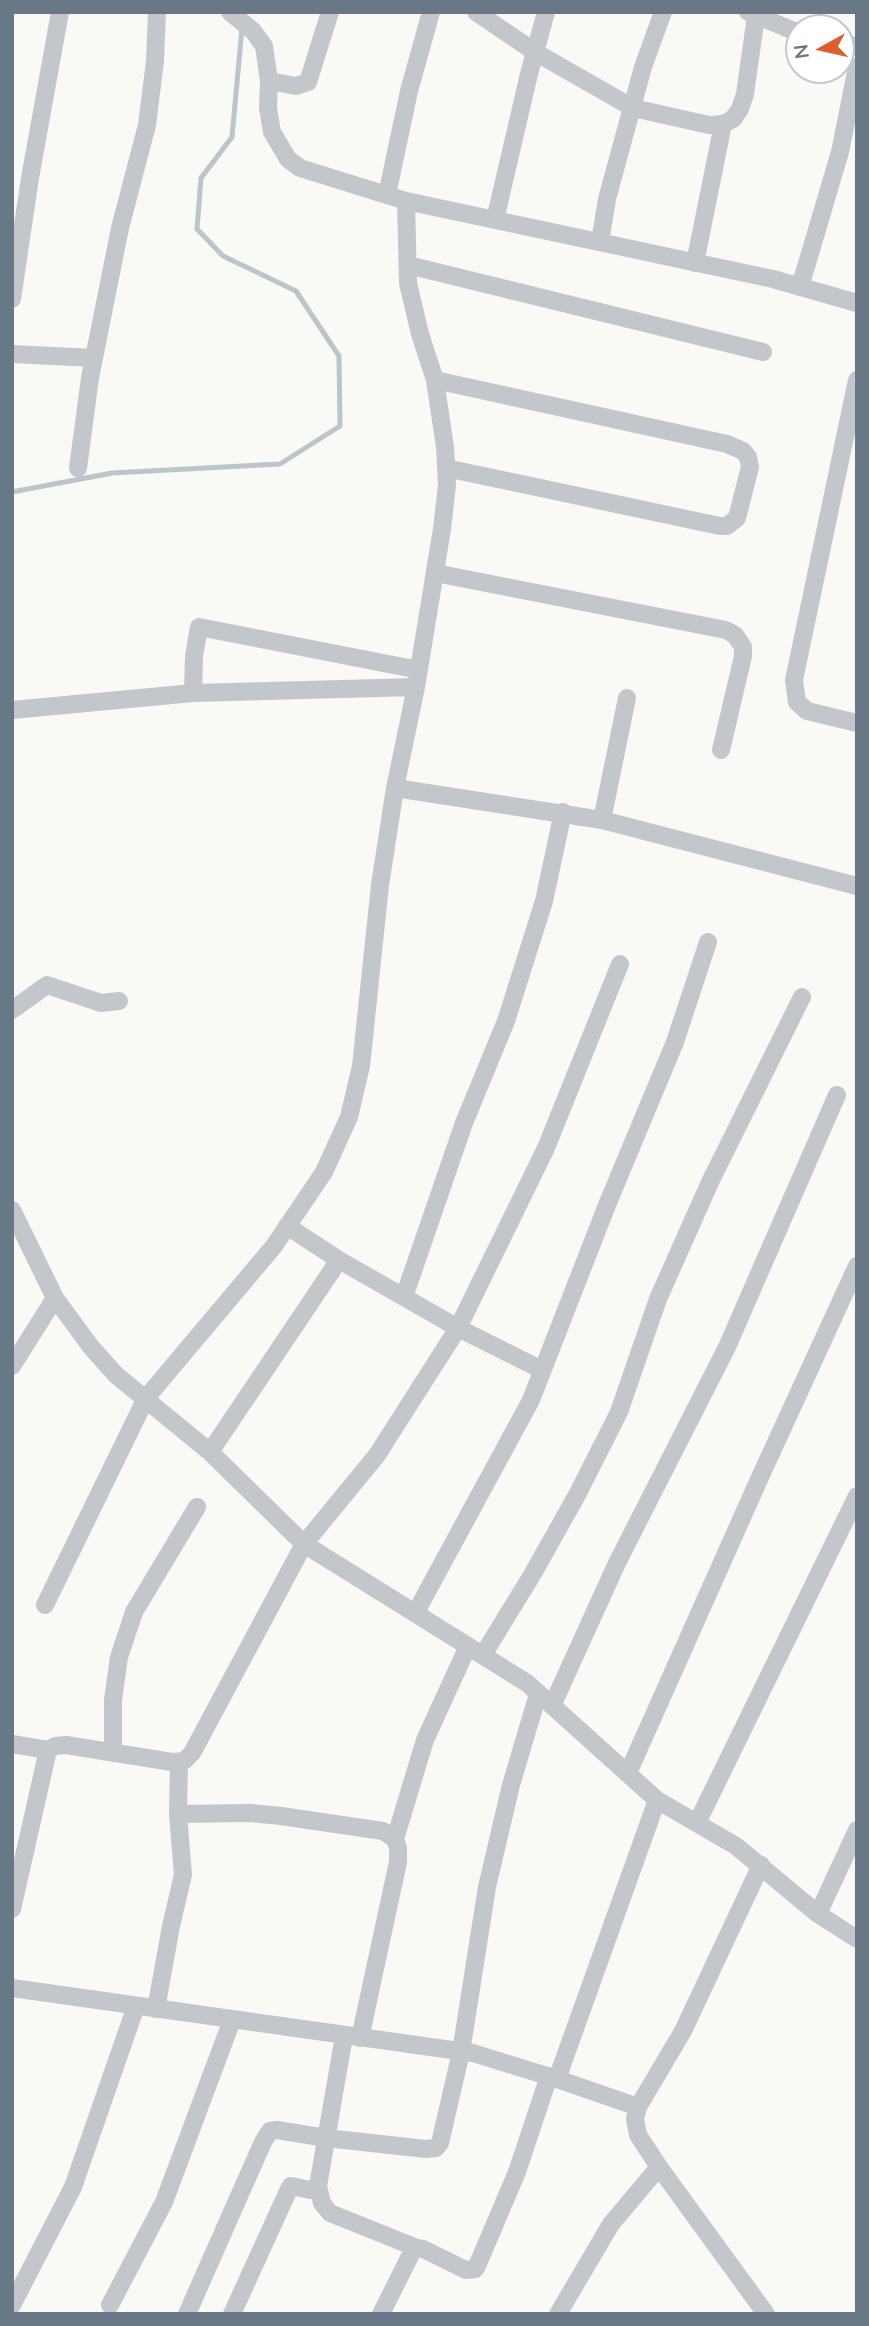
<!DOCTYPE html>
<html>
<head>
<meta charset="utf-8">
<style>
  body { margin:0 }
  #map { position:relative; width:869px; height:2326px; overflow:hidden; background:#f9f9f6; font-family:Mulish,sans-serif }
  canvas { display:block }
  .frame { position:absolute; inset:0; border:14px solid #697887; pointer-events:none }
  .north { position:absolute; left:785px; top:14px; width:70px; height:70px; box-sizing:border-box; background:#fff; border:2px solid #c3c9cf; border-radius:50%; rotate:262deg; font-size:19px; font-weight:700; line-height:28px; text-align:center; color:#697887 }
  .north::after { content:''; display:block; margin:auto; width:24px; height:32px; background:#df5e30; clip-path:polygon(50% 0,100% 100%,50% 72%,0 100%) }
</style>
</head>
<body>
<div id="map">
<canvas width="869" height="2326"></canvas>
<div class="frame"></div>
<div class="north">N</div>
</div>
<script>
const ctx = document.querySelector('canvas').getContext('2d');
ctx.lineJoin = 'round';
function poly(rows) {
  const path = new Path2D();
  for (const r of rows) {
    path.moveTo(r[0], r[1]);
    for (let i = 2; i < r.length; i += 2) path.lineTo(r[i], r[i + 1]);
  }
  return path;
}
function strokePath(path, color, width, dash) {
  ctx.strokeStyle = color;
  ctx.lineWidth = width;
  ctx.lineCap = dash ? 'butt' : 'round';
  ctx.setLineDash(dash || []);
  ctx.stroke(path);
}
strokePath(poly([
  [12,492,112,473,280,464,340,426,339,356,296,291,223,256,197,229,201,178,232,137,242,28]
]), '#bbc5cb', 5);
strokePath(poly([
  [230,12,253,31,264,46,269,81,268,108,272,132,288,159,300,168,406,201,773,279,857,303],
  [476,12,535,52,633,108,709,125,723,124,733,119,740,109,745,94,756,16],
  [748,12,799,33],
  [841,43,857,47],
  [269,81,296,86,308,82,330,12],
  [387,195,409,91,431,12],
  [495,220,529,74,546,12],
  [600,242,607,199,643,67,663,12],
  [695,263,723,124],
  [408,265,763,352],
  [800,287,840,152,857,67],
  [12,299,30,178,60,12],
  [12,354,94,358],
  [435,380,727,444,743,451,748,457,750,467,737,518,727,526,720,526,446,468],
  [857,380,794,680,797,702,807,711,857,723],
  [78,468,90,378,120,228,147,125,155,61,157,12],
  [435,573,726,630,735,635,743,647,743,656,721,750],
  [193,693,194,656,199,627,419,670],
  [12,710,193,693,416,687],
  [395,788,602,820,857,886],
  [602,820,627,698],
  [12,1010,47,985,101,1003,119,1001],
  [12,1210,55,1298,91,1347,116,1375,210,1452,304,1544,527,1683,657,1800,736,1846,818,1914,857,1939],
  [287,1226,339,1260,458,1328,542,1370],
  [404,1297,464,1123,506,1021,544,901,563,812],
  [12,1366,55,1298],
  [210,1452,339,1260],
  [45,1605,146,1398,274,1246,324,1172,349,1117,361,1066,380,885,395,788,416,687,442,529,447,485,445,447,435,380,420,334,408,283,406,201],
  [416,1612,531,1400,607,1205,675,1042,708,942],
  [483,1655,532,1575,577,1495,619,1412,658,1299,711,1180,802,997],
  [552,1706,617,1563,727,1347,837,1095],
  [12,1744,48,1750],
  [113,1753,113,1700,119,1657,134,1612,197,1507],
  [628,1773,761,1475,857,1266],
  [178,1814,250,1813,281,1816,383,1831,395,1839,398,1848,398,1862,360,2038],
  [697,1823,857,1496],
  [395,1839,425,1740,468,1646],
  [761,1865,683,2031,638,2107,635,2119,638,2135,659,2167,766,2314],
  [12,1909,48,1750,55,1746,66,1745,172,1762,184,1761,192,1753,304,1544,377,1455,458,1328,546,1148,620,964],
  [818,1914,857,1830],
  [12,1988,473,2053,557,2079,638,2107],
  [156,2009,171,1926,183,1875,178,1814,179,1762],
  [557,2079,657,1800],
  [318,2186,322,2203,330,2213,417,2248],
  [12,2305,73,2187,136,2006],
  [110,2305,164,2202,232,2020],
  [187,2314,263,2142,270,2131,277,2130,326,2138,426,2149,436,2148,440,2143,461,2052,487,1887,511,1785,538,1694],
  [232,2314,289,2189,291,2186,310,2190,318,2186,344,2036],
  [381,2314,412,2252,417,2248,423,2249,466,2270,475,2269,477,2266,517,2172,549,2076],
  [558,2314,611,2224,659,2167]
]), '#c3c6ca', 18);
</script>
</body>
</html>
